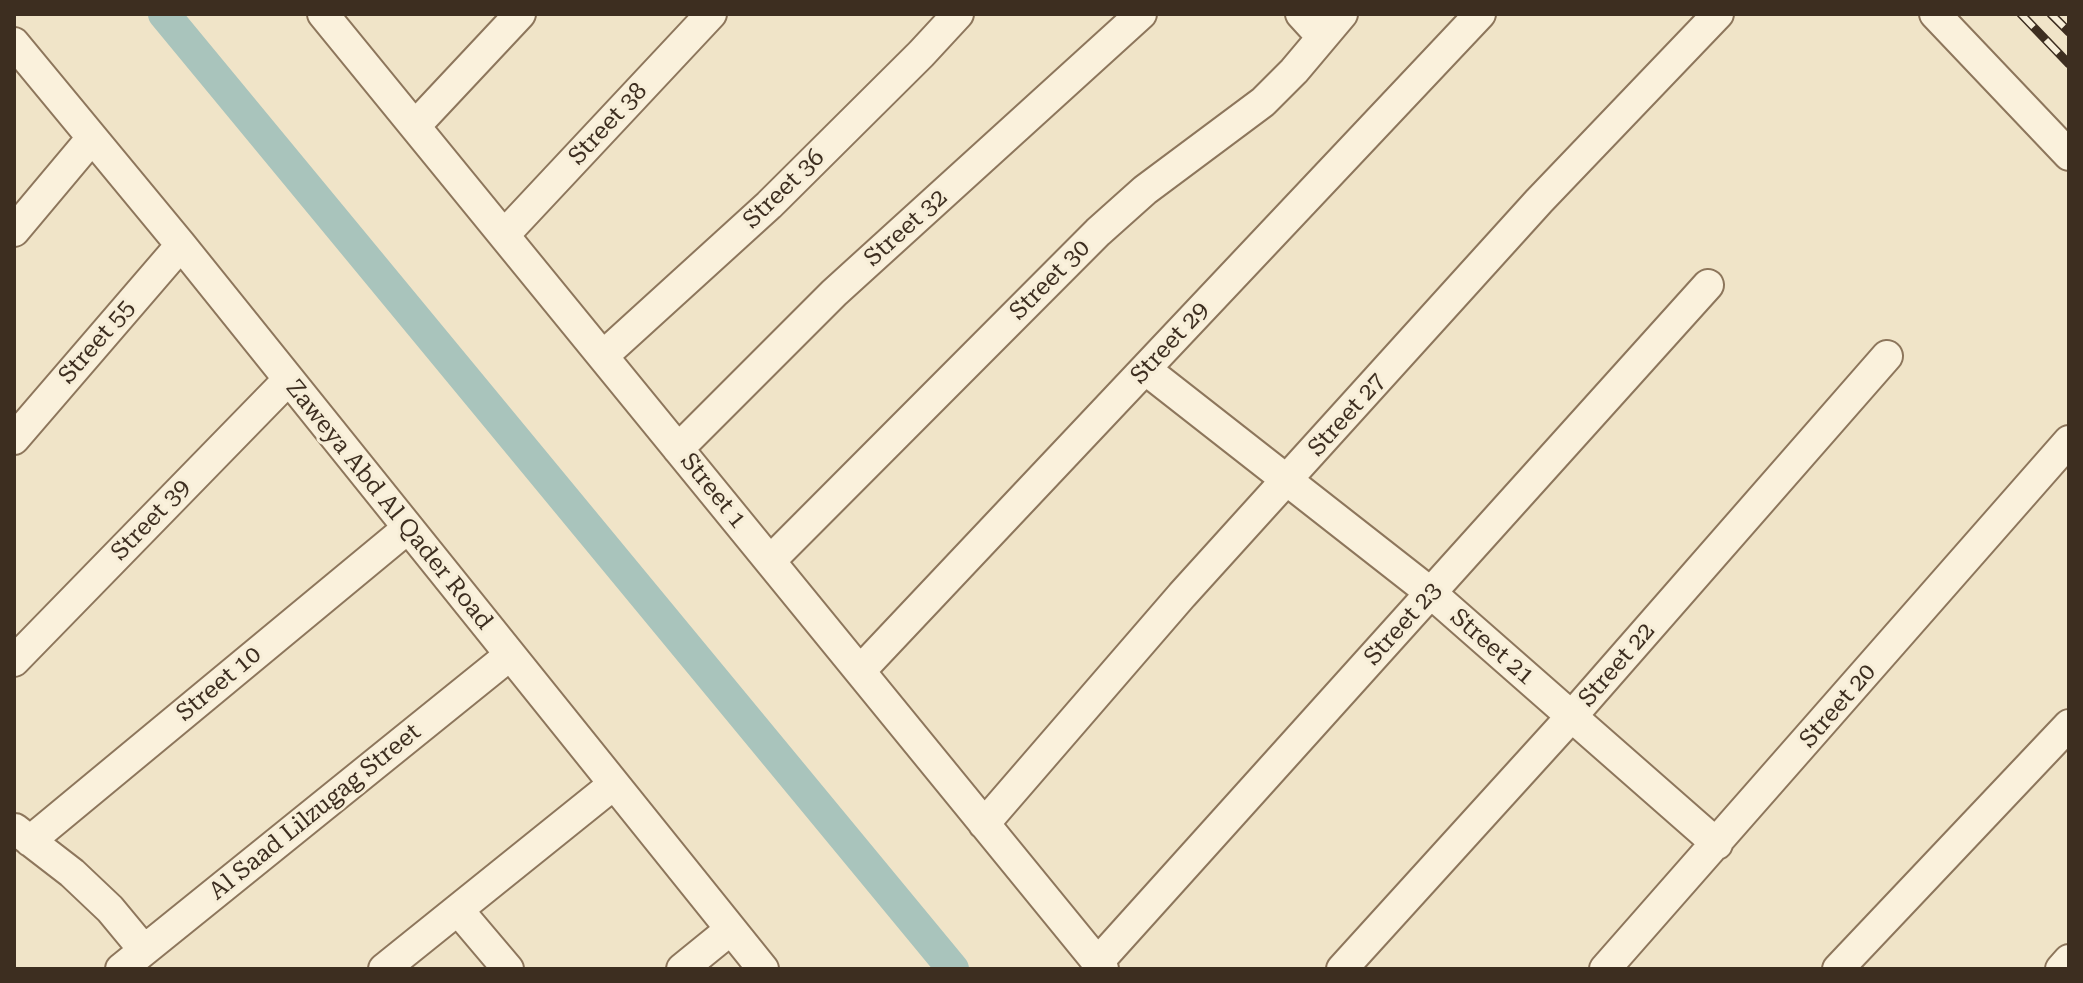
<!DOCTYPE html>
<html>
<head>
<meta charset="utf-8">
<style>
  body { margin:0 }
  #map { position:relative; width:2083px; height:983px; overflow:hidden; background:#f0e4c8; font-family:"Roboto Serif",serif }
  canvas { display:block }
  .frame { position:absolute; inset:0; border:16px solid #3d2e20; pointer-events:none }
</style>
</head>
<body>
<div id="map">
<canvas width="2083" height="983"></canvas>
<div class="frame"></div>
</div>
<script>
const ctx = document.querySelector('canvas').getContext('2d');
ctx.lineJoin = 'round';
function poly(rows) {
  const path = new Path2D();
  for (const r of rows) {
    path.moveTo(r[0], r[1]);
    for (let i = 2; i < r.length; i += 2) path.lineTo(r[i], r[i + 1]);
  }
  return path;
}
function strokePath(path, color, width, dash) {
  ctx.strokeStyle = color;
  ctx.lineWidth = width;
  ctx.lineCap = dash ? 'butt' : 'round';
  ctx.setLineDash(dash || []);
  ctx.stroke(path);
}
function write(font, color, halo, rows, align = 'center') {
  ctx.font = font + ' "Roboto Serif",serif';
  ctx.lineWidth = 6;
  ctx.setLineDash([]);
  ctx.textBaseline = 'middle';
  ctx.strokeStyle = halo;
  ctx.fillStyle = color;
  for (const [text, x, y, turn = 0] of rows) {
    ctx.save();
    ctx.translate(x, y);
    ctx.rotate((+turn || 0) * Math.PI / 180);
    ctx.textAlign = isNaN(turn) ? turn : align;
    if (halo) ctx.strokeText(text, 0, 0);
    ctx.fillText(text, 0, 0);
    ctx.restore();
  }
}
strokePath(poly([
  [164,14,953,969]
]), '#a9c4bc', 32);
const street = poly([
  [323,14,1103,969],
  [1301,14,1322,37],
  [1935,14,2069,155],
  [14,43,181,245,763,969],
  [415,126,520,14],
  [14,231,92,138],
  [504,235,711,14],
  [603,356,769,205,921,54,958,14],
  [1145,369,1431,593,1717,844],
  [14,439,181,245],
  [678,449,834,293,1141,14],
  [770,561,1098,232,1145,190,1263,102,1294,71,1342,14],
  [14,661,288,380],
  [860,671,1480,14],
  [984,824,1182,595,1539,201,1718,14],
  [15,829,72,873,110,909,144,950],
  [30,841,408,528],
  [458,910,508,969],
  [1098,962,1708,285],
  [121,969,510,655],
  [384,969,614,784],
  [682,969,730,930],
  [1342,969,1571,717,1887,356],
  [1605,969,2069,441],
  [1838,969,2069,725],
  [2061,969,2069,960]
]);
strokePath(street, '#8d765c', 34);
strokePath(street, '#faf1dc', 30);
const rail = poly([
  [2021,14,2069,64],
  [2051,14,2069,32]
]);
strokePath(rail, '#3d2e20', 9);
strokePath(rail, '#f7eed8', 6, [18]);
write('24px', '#3d2e20', '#f7eed8', [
  ["Street 38",608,124,-47],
  ["Street 36",784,189,-44],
  ["Street 32",906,228,-42],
  ["Street 30",1050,280,-45],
  ["Street 55",97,342,-49],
  ["Street 29",1170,343,-47],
  ["Street 27",1347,415,-48],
  ["Street 1",713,491,51],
  ["Zaweya Abd Al Qader Road",389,505,51],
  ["Street 39",151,520,-46],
  ["Street 23",1403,624,-48],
  ["Street 21",1492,647,41],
  ["Street 22",1617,665,-49],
  ["Street 10",219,684,-40],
  ["Street 20",1838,706,-49],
  ["Al Saad Lilzugag Street",315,812,-39]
]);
</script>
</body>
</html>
